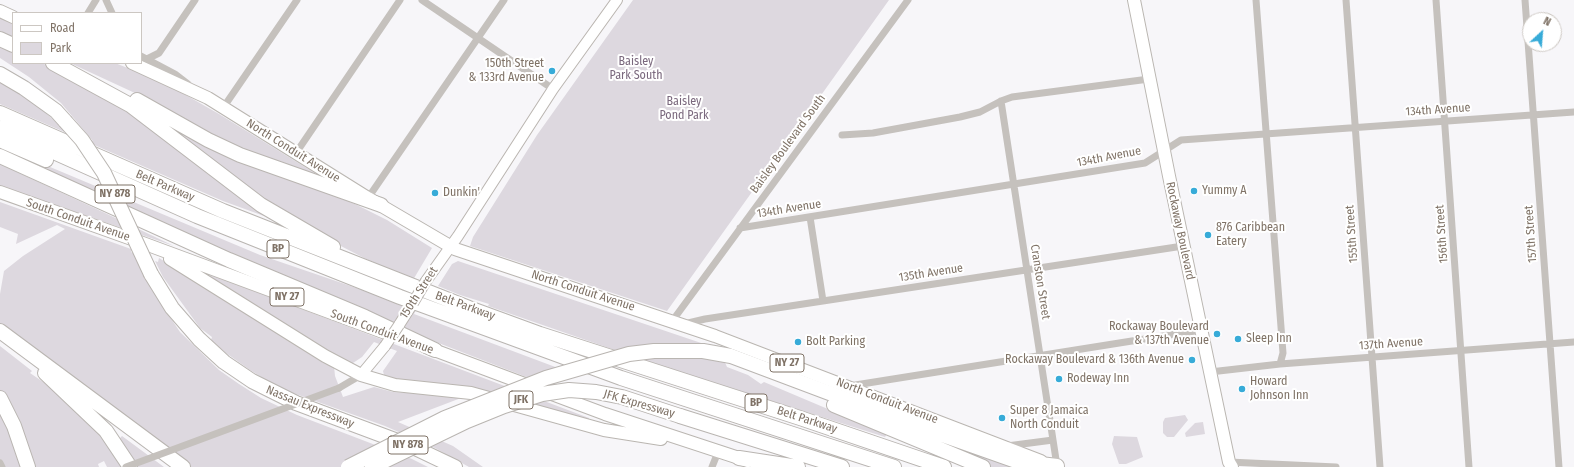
<!DOCTYPE html>
<html>
<head>
<meta charset="utf-8">
<style>
  body { margin:0 }
  #map { position:relative; width:1574px; height:467px; overflow:hidden; background:#f7f6f9; font-family:"Fira Sans Condensed",sans-serif }
  canvas { display:block }
  .legend { position:absolute; left:12px; top:12px; width:130px; height:52px; box-sizing:border-box; background:#fff; border:1px solid #ccc7c2; margin:0; padding:5px 7px; list-style:none; font-size:12px; color:#7f7266 }
  .legend li { display:flex; align-items:center; gap:8px; height:20px }
  .legend b { width:20px; border:1px solid #ccc7c2 }
  .north { position:absolute; left:1522px; top:12px; width:40px; height:40px; box-sizing:border-box; background:#fff; border:1px solid #ccc7c2; border-radius:50%; rotate:26deg; font-size:11px; font-weight:700; line-height:16px; text-align:center; color:#7f7266 }
  .north::after { content:''; display:block; margin:auto; width:14px; height:18px; background:#37abd8; clip-path:polygon(50% 0,100% 100%,50% 72%,0 100%) }
</style>
</head>
<body>
<div id="map">
<canvas width="1574" height="467"></canvas>
<ul class="legend">
<li><b style="height:5px;background:#fff"></b>Road</li>
<li><b style="height:11px;background:#ddd8df"></b>Park</li>
</ul>
<div class="north">N</div>
</div>
<script>
const ctx = document.querySelector('canvas').getContext('2d');
ctx.lineJoin = 'round';
function paint(path, color) {
  ctx.fillStyle = color;
  ctx.fill(path, 'evenodd');
}
function poly(rows) {
  const path = new Path2D();
  for (const r of rows) {
    path.moveTo(r[0], r[1]);
    for (let i = 2; i < r.length; i += 2) path.lineTo(r[i], r[i + 1]);
  }
  return path;
}
function strokePath(path, color, width, dash) {
  ctx.strokeStyle = color;
  ctx.lineWidth = width;
  ctx.lineCap = dash ? 'butt' : 'round';
  ctx.setLineDash(dash || []);
  ctx.stroke(path);
}
function write(font, color, halo, rows, align = 'center') {
  ctx.font = font + ' "Fira Sans Condensed",sans-serif';
  ctx.lineWidth = 4;
  ctx.setLineDash([]);
  ctx.textBaseline = 'middle';
  ctx.strokeStyle = halo;
  ctx.fillStyle = color;
  for (const [text, x, y, turn = 0] of rows) {
    ctx.save();
    ctx.translate(x, y);
    ctx.rotate((+turn || 0) * Math.PI / 180);
    ctx.textAlign = isNaN(turn) ? turn : align;
    if (halo) ctx.strokeText(text, 0, 0);
    ctx.fillText(text, 0, 0);
    ctx.restore();
  }
}
paint(poly([
  [633,0,889,0,667,311,470,246,473,237,537,135],
  [0,18,13,23,13,37,0,31],
  [0,44,13,50,13,63,42,63,107,94,148,119,264,216,223,201,0,104,0,80,23,93,64,129,93,141,61,103,29,77,0,58],
  [70,63,115,63,163,82,219,114,321,177,252,154,210,134,150,100],
  [162,121,357,205,387,220,432,248,413,280,364,258,312,231,262,202],
  [0,146,260,255,409,306,416,310,414,314,558,368,529,378,366,315,0,152],
  [0,164,105,213,174,246,0,186],
  [0,202,131,249,131,252,135,254,162,305,180,332,219,370,239,384,261,398,297,415,412,459,428,467,191,467,0,324,0,294,4,271,23,256,65,229,57,225,16,244,18,234,0,227],
  [159,258,334,366,335,376,343,397,374,387,393,392,440,395,461,398,398,422,453,446,483,467,469,467,435,448,385,426,279,388,250,370,226,353,211,340,212,337,200,328,163,277,155,261,158,262],
  [458,261,719,349,727,367,748,375,761,384,764,382,887,434,885,437,652,363,488,306,489,304,460,295,438,286,452,264],
  [204,272,589,418,588,421,388,379,384,375,383,371,397,351,374,342,362,357,350,365,203,275],
  [0,346,32,371,30,373,52,388,60,398,61,396,108,439,125,467,107,467,104,461,98,464,99,467,0,467],
  [1185,415,1188,420,1174,437,1167,437,1163,433,1163,422,1165,418],
  [896,422,1027,467,991,467,963,456],
  [1203,422,1205,434,1186,437,1185,433,1195,423],
  [122,436,164,467,134,467,119,439],
  [1114,436,1137,437,1143,457,1126,464,1119,464,1112,444]
]), '#ddd8df');
const secondary = poly([
  [426,281,458,236,553,89,617,0],
  [399,325,413,303],
  [361,375,385,346]
]);
const primary = poly([
  [1134,0,1169,176,1229,462,1232,467],
  [0,11,13,17],
  [132,63,208,98,368,198,455,249,715,336,1041,461],
  [0,192,140,242,391,335],
  [170,259,325,356,361,375,395,385,471,393,604,430,661,439],
  [426,347,605,414,748,461]
]);
const highway = poly([
  [0,39,13,45],
  [53,63,130,105,261,205,333,247],
  [0,74,24,88,56,111,65,121],
  [137,100,208,140,240,155,381,205],
  [0,113,223,211,469,308,540,334,800,418,944,467],
  [0,128,197,216,400,297,621,378,894,467],
  [0,140,46,160],
  [0,156,229,260,365,317,435,350],
  [151,274,172,308,199,339,224,362,252,381,296,403,411,446,455,467],
  [0,331,183,467],
  [680,351,703,351,731,356,917,426,1016,461,1057,466],
  [45,373,106,431,130,467],
  [0,398,14,426,28,467],
  [834,405,983,467],
  [680,416,842,467],
  [739,458,798,467]
]);
strokePath(secondary, '#bab5b0', 12);
strokePath(primary, '#bab6b1', 14);
strokePath(highway, '#b9b5b1', 16);
strokePath(poly([
  [106,0,112,13],
  [422,0,553,89],
  [1256,0,1283,353,1280,364],
  [1346,0,1380,467],
  [1436,0,1469,467],
  [1525,0,1559,467],
  [88,13,96,0],
  [141,56,175,74,188,84],
  [147,59,159,53,195,0],
  [1001,101,1057,466],
  [223,108,297,0],
  [842,135,873,133,960,117,980,112,1001,101,1012,97,1149,79],
  [296,153,400,0],
  [368,198,504,0],
  [810,217,823,301],
  [740,228,1145,163,1181,140,1574,112],
  [673,320,908,0],
  [684,324,705,319,1183,246],
  [1210,372,1280,364,1574,342],
  [849,386,1201,330],
  [339,388,361,375],
  [1007,446,1053,440],
  [1229,462,1336,467],
  [0,463,2,467],
  [712,467,718,452]
]), '#c5c1bd', 7);
strokePath(secondary, '#fff', 10);
strokePath(primary, '#fff', 12);
strokePath(highway, '#fff', 14);
const secondaryBridge = poly([
  [413,303,426,281],
  [385,346,399,325]
]);
const highwayBridge = poly([
  [65,121,82,140,104,173,151,274],
  [348,467,445,418,546,378,629,354,654,351,680,351],
  [372,467,467,421,504,406,542,394,569,390,596,392,622,397,680,416]
]);
strokePath(secondaryBridge, '#bab5b0', 12, []);
strokePath(highwayBridge, '#b9b5b1', 16, []);
strokePath(poly([
  [126,467,339,388]
]), '#c5c1bd', 7);
strokePath(secondaryBridge, '#fff', 10);
strokePath(highwayBridge, '#fff', 14);
for (const [x, y, r, color] of [
  [552,71,4,"#37abd8"],
  [1194,191,4,"#37abd8"],
  [435,193,4,"#37abd8"],
  [1208,235,4,"#37abd8"],
  [1217,334,4,"#37abd8"],
  [1238,339,4,"#37abd8"],
  [798,342,4,"#37abd8"],
  [1192,360,4,"#37abd8"],
  [1059,379,4,"#37abd8"],
  [1242,389,4,"#37abd8"],
  [1002,418,4,"#37abd8"]
]) {
  const dot = new Path2D();
  dot.arc(x, y, r, 0, 2 * Math.PI);
  ctx.fillStyle = color;
  ctx.fill(dot);
  strokePath(dot, '#fff', 1.5);
}
for (const [x, y, w] of [
  [115,194,40],
  [278,249,22],
  [287,297,34],
  [787,363,34],
  [521,400,24],
  [756,403,22],
  [408,445,40]
]) {
  const box = new Path2D();
  box.roundRect(x - w / 2, y - 9, w, 18, 3);
  ctx.fillStyle = '#fff';
  ctx.fill(box);
  strokePath(box, '#7f7266', 1);
}
write('bold 11px', '#7f7266', null, [
  ["NY 878",115,194],
  ["BP",278,249],
  ["NY 27",287,297],
  ["NY 27",787,363],
  ["JFK",521,400],
  ["BP",756,403],
  ["NY 878",408,445]
]);
write('12px', '#7a687d', '#fff', [
  ["Baisley",636,62],
  ["Park South",636,76],
  ["Baisley",684,102],
  ["Pond Park",684,116]
]);
write('12px', '#7f7266', '#fff', [
  ["150th Street",544,64,"right"],
  ["& 133rd Avenue",544,78,"right"],
  ["Yummy A",1202,191],
  ["Dunkin'",443,193],
  ["876 Caribbean",1216,228],
  ["Eatery",1216,242],
  ["Rockaway Boulevard",1209,327,"right"],
  ["& 137th Avenue",1209,341,"right"],
  ["Sleep Inn",1246,339],
  ["Bolt Parking",806,342],
  ["Rockaway Boulevard & 136th Avenue",1184,360,"right"],
  ["Rodeway Inn",1067,379],
  ["Howard",1250,382],
  ["Johnson Inn",1250,396],
  ["Super 8 Jamaica",1010,411],
  ["North Conduit",1010,425]
], 'left');
write('12px', '#7f7266', '#fff', [
  ["134th Avenue",1438,110,-4],
  ["Baisley Boulevard South",788,144,-54],
  ["North Conduit Avenue",293,151,32],
  ["134th Avenue",1109,157,-11],
  ["Belt Parkway",165,186,23],
  ["134th Avenue",789,209,-9],
  ["South Conduit Avenue",78,220,19],
  ["Rockaway Boulevard",1180,231,78],
  ["155th Street",1352,234,-94],
  ["156th Street",1442,234,-94],
  ["157th Street",1531,234,-94],
  ["135th Avenue",931,273,-9],
  ["Cranston Street",1040,282,81],
  ["North Conduit Avenue",583,291,18],
  ["150th Street",419,293,-57],
  ["Belt Parkway",465,306,20],
  ["South Conduit Avenue",382,332,20],
  ["137th Avenue",1391,344,-4],
  ["North Conduit Avenue",887,401,21],
  ["JFK Expressway",639,404,16],
  ["Nassau Expressway",310,407,22],
  ["Belt Parkway",807,420,18]
]);
</script>
</body>
</html>
